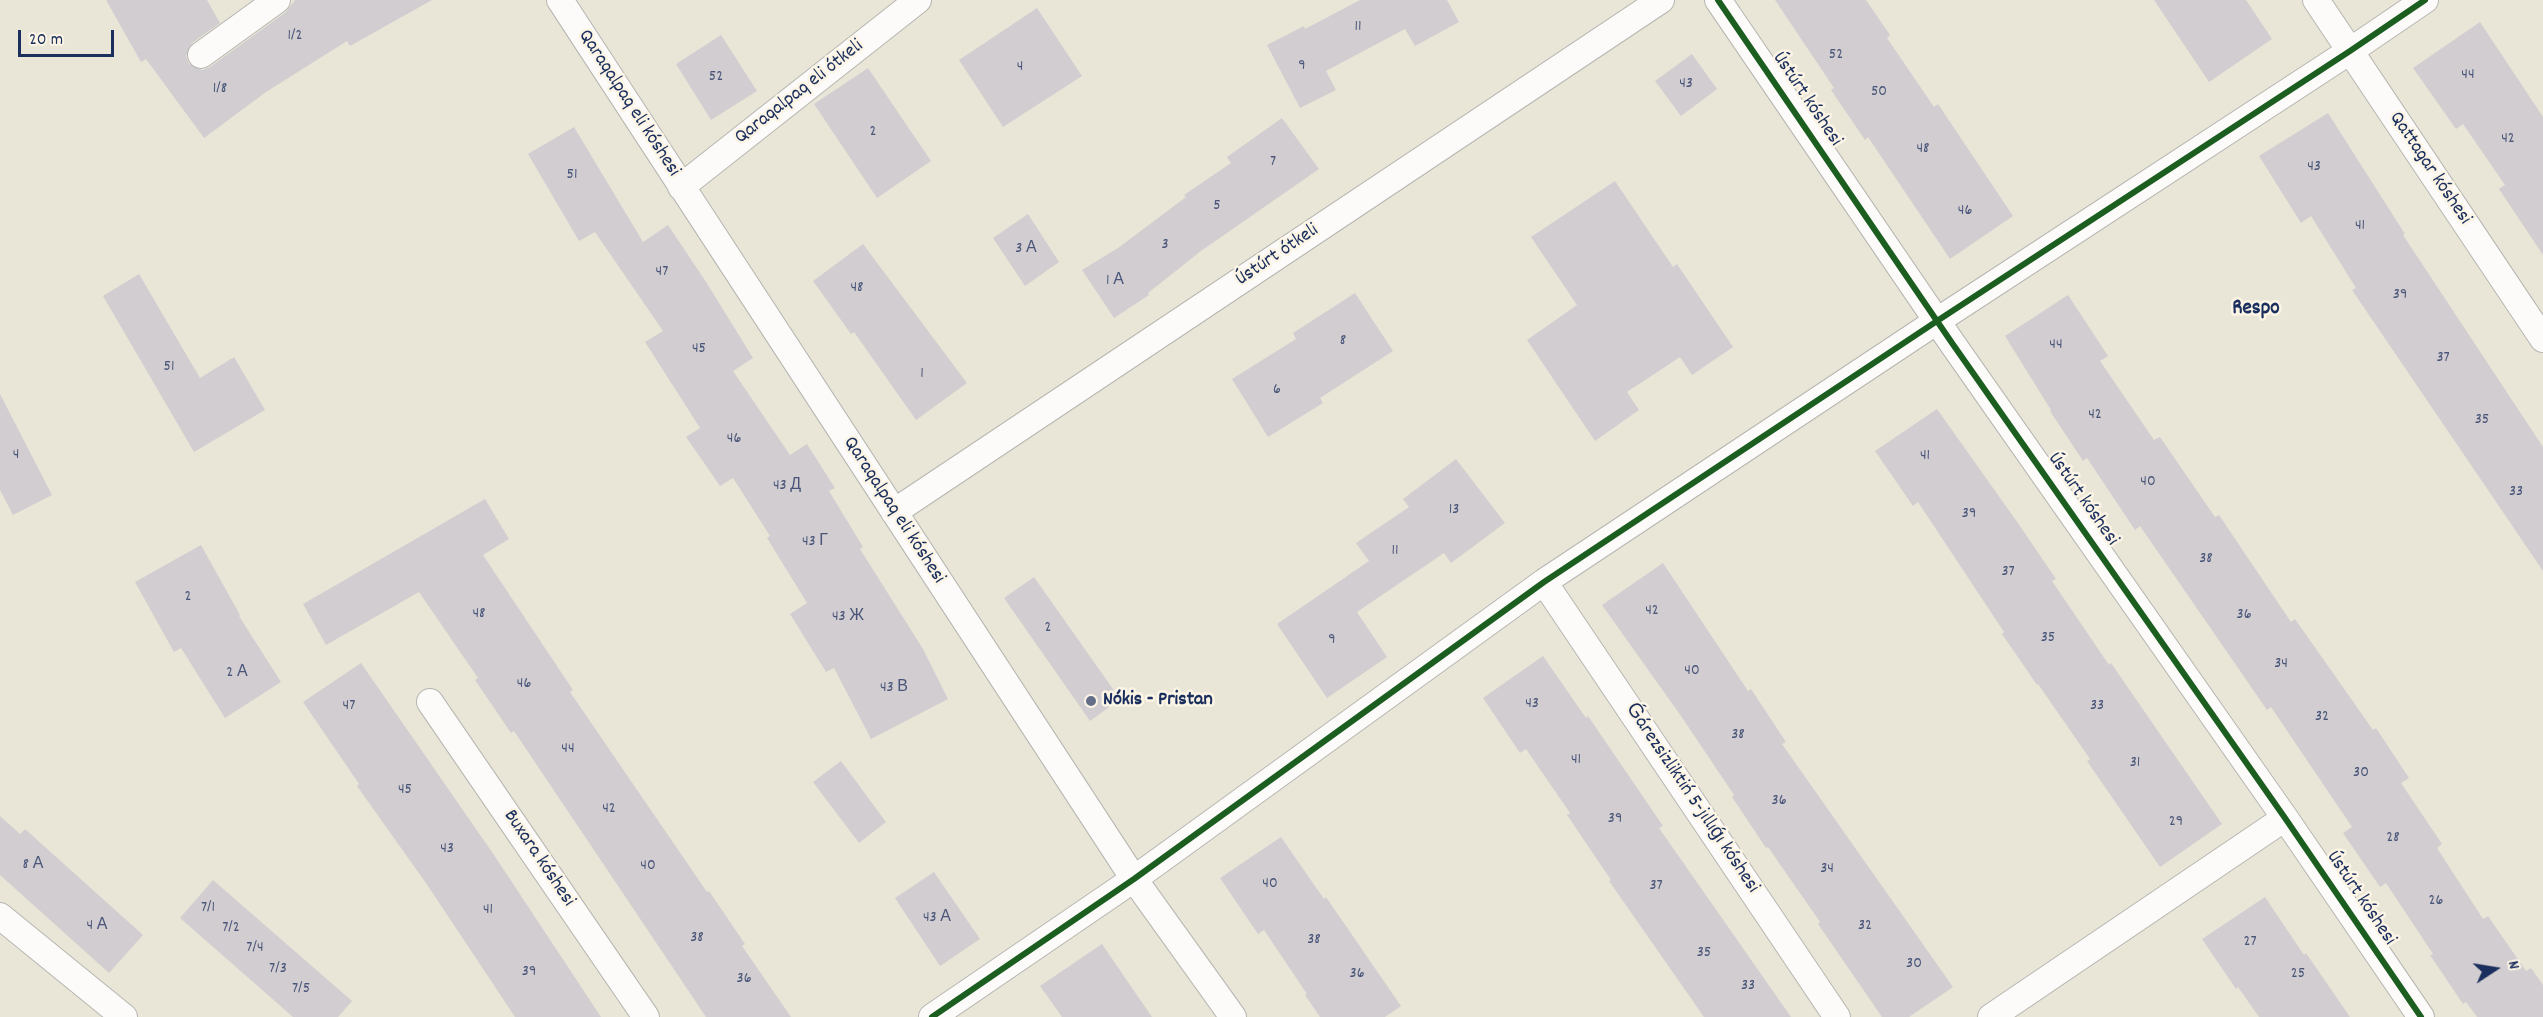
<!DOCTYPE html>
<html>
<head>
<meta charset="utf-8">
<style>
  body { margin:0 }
  #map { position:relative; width:2543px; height:1017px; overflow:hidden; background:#e9e6d8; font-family:Dekko,sans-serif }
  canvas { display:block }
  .north { position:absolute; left:2465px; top:939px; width:60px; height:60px; -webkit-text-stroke:4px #fcf5e5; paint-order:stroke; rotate:78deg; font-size:16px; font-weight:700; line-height:24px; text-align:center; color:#1b2f5e }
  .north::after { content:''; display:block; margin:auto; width:21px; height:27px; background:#1b2f5e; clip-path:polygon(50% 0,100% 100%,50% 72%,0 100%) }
  .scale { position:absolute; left:18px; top:30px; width:96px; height:27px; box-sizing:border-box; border:3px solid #1b2f5e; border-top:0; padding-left:8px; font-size:18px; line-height:21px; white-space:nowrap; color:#1b2f5e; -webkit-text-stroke:4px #fcf5e5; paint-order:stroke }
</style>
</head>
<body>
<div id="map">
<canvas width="2543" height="1017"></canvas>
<div class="north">N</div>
<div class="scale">20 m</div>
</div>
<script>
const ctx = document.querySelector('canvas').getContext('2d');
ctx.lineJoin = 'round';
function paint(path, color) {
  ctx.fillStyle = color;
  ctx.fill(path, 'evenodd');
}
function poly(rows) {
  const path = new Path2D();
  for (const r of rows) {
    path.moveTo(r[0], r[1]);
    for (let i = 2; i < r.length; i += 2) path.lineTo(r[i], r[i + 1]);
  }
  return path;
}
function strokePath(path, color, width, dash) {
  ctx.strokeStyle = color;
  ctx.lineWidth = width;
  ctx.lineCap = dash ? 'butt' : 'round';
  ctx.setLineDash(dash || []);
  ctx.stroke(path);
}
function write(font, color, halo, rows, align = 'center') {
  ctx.font = font + ' Dekko,sans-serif';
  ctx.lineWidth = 5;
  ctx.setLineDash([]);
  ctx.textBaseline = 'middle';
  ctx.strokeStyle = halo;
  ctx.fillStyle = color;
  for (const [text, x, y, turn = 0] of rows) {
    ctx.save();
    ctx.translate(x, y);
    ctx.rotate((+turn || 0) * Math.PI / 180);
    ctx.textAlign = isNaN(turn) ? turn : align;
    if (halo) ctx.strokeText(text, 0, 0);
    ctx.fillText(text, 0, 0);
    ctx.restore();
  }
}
paint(poly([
  [106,0,207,0,220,23,192,43,186,56,189,64,202,70,210,67,286,12,295,0,432,0,350,46,347,41,266,92,204,138,146,59,141,62],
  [1360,0,1447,0,1459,22,1415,46,1405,29,1326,71,1336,90,1300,108,1267,45,1304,26,1305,29],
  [1775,0,1866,0,1890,35,1887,38,1934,107,1938,104,2013,216,1950,259,1868,137,1865,140,1831,90,1834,88],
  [2154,0,2246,0,2272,39,2209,82],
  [1037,8,1082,76,1003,127,959,60],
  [2480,22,2543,117,2543,255,2499,189,2505,185,2463,124,2456,129,2413,68],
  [721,35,757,91,711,120,676,64],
  [1692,54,1717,89,1681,116,1655,81],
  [868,68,931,161,877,198,814,104],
  [2328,113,2405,234,2403,235,2543,447,2543,571,2352,290,2356,288,2311,216,2301,223,2259,156],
  [1282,118,1319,169,1201,251,1148,293,1149,295,1114,318,1082,270,1118,248,1186,197,1184,195,1231,163,1227,157],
  [574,127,643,242,668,225,708,285,753,358,733,371,790,455,807,444,835,488,829,491,863,547,860,549,923,649,948,699,871,739,834,668,826,672,790,614,807,603,767,538,770,536,733,478,720,486,686,437,700,428,645,342,663,331,595,232,579,241,528,154],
  [1615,181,1673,267,1677,264,1733,347,1692,375,1680,357,1627,392,1639,410,1595,441,1527,340,1577,305,1531,237],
  [1028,214,1059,262,1025,286,993,238],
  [863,244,967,383,916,420,854,332,851,334,813,281],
  [139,274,200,378,234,357,265,410,194,452,103,296],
  [1355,293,1393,351,1320,398,1323,403,1268,437,1232,379,1296,339,1293,333],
  [2068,295,2108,356,2100,361,2154,440,2160,437,2215,517,2219,515,2291,622,2295,619,2373,730,2376,728,2409,778,2401,783,2442,844,2437,848,2483,919,2488,916,2526,971,2531,968,2543,985,2543,1017,2477,1017,2466,1002,2463,1004,2430,955,2433,954,2386,883,2380,887,2343,833,2352,827,2271,707,2267,710,2140,526,2135,530,2087,458,2083,461,2050,411,2051,410,2005,336],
  [0,394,52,495,13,515,0,490],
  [1937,409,2020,526,2056,579,2052,581,2109,665,2111,663,2222,824,2160,867,2087,761,2090,759,2038,684,2037,685,2002,634,2004,632,1918,502,1913,506,1875,451],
  [1456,459,1505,523,1451,563,1444,553,1357,612,1387,657,1327,698,1277,624,1369,561,1356,543,1409,507,1403,499],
  [485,499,509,539,483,555,573,690,570,692,707,892,709,891,745,944,742,946,791,1017,706,1017,514,731,511,733,475,680,478,678,419,592,326,645,303,604],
  [201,545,240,615,239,616,281,682,225,718,181,648,174,652,135,582],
  [1663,563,1748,691,1751,689,1786,742,1782,744,1953,987,1909,1017,1882,1017,1818,924,1820,922,1768,847,1766,848,1732,797,1734,795,1681,716,1602,605],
  [1034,577,1120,699,1090,721,1004,598],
  [1543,656,1586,718,1588,716,1663,826,1659,828,1791,1017,1704,1017,1609,881,1611,880,1567,815,1570,813,1526,749,1520,753,1483,698],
  [361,663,494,855,601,1017,515,1017,428,886,357,786,359,784,303,702],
  [841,761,886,822,859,843,813,782],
  [0,816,20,834,25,829,143,935,109,973,0,875],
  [1281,837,1324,899,1326,897,1401,1006,1385,1017,1320,1017,1305,995,1307,994,1264,930,1258,934,1220,878],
  [934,872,980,939,940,966,895,898],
  [213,880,352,1001,338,1017,293,1017,180,918],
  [2265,897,2304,955,2306,953,2350,1017,2259,1017,2238,987,2236,989,2202,939],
  [1102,944,1152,1017,1062,1017,1040,986]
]), '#d2cdd0');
const minor = poly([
  [560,0,1134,879,1233,1017],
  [1718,0,1952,343,2285,818,2421,1017],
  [2316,0,2543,339],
  [201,55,277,0],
  [681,187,918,0],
  [894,512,1661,0],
  [1544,582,1837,1017],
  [430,702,646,1017],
  [0,916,124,1017],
  [932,1017,1134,879,1544,582,1937,321,2350,51,2425,0],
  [1991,1017,2285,818]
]);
strokePath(minor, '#b6b6b1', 28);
strokePath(minor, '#fcfbf9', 26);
strokePath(poly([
  [1718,0,1952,343,2285,818,2421,1017],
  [932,1017,1134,879,1544,582,1937,321,2350,51,2425,0]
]), '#1b5e20', 6);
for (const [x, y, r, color] of [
  [1091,701,6,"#636f89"]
]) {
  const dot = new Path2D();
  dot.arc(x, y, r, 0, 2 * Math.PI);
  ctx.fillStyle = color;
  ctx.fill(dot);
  strokePath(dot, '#fcf5e5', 2);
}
write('16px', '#49567a', null, [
  ["11",1358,28],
  ["1/2",295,37],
  ["52",1836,56],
  ["9",1302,67],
  ["4",1020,68],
  ["44",2468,76],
  ["52",716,78],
  ["43",1686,85],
  ["1/8",220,90],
  ["50",1879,93],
  ["2",873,133],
  ["42",2508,140],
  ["48",1923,150],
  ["7",1273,163],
  ["43",2314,168],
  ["51",572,176],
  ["5",1217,207],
  ["46",1965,212],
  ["41",2360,227],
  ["3",1165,246],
  ["3 А",1026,250],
  ["47",662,273],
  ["1 А",1115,282],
  ["48",857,289],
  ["39",2400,296],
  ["8",1343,342],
  ["44",2056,346],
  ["45",699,350],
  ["37",2443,359],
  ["51",169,368],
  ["1",922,375],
  ["6",1277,391],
  ["42",2095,416],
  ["35",2482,421],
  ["46",734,440],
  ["4",16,456],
  ["41",1925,457],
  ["40",2148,483],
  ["43 Д",787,487],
  ["33",2516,493],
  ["13",1454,511],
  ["39",1969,515],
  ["43 Г",815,543],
  ["11",1395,552],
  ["38",2206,560],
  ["37",2008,573],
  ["2",188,598],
  ["42",1652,612],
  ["48",479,615],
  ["36",2244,616],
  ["43 Ж",848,618],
  ["2",1048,629],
  ["35",2048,639],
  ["9",1332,641],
  ["34",2281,665],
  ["40",1692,672],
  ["2 А",237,674],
  ["46",524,685],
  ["43 В",894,689],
  ["43",1532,705],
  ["47",349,707],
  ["33",2097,707],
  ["32",2322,718],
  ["38",1738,736],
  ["44",568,750],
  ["41",1576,761],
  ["31",2135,764],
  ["30",2361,774],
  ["45",405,791],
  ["36",1779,802],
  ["42",609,810],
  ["39",1615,820],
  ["29",2176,823],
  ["28",2393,839],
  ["43",447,850],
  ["8 А",33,866],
  ["40",648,867],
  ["34",1827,870],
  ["40",1270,885],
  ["37",1656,887],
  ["26",2436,902],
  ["7/1",208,909],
  ["41",488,911],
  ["43 А",937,919],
  ["4 А",97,927],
  ["32",1865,927],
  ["7/2",231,929],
  ["38",697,939],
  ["38",1314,941],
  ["27",2250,943],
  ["7/4",255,949],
  ["35",1704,954],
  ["30",1914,965],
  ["7/3",278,970],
  ["39",529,973],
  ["36",1357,975],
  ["25",2298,975],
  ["36",744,980],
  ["33",1748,987],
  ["7/5",301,990]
]);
write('20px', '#1b2f5e', '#fcf5e5', [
  ["Qaraqalpaq eli ótkeli",800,93,-38],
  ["Ústúrt kóshesi",1806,100,56],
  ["Qaraqalpaq eli kóshesi",628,104,57],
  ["Qattagar kóshesi",2429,169,56],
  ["Ústúrt ótkeli",1278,256,-34],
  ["Ústúrt kóshesi",2082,500,55],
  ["Qaraqalpaq eli kóshesi",893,511,57],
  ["Ǵárezsizliktiń 5-jıllıǵı kóshesi",1691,799,56],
  ["Buxara kóshesi",538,859,56],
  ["Ústúrt kóshesi",2360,899,56]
]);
write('bold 20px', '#1b2f5e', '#fcf5e5', [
  ["Nókis - Pristan",1103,701]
], 'left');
write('bold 21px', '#1b2f5e', '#fcf5e5', [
  ["Respo",2256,310]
]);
</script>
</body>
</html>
